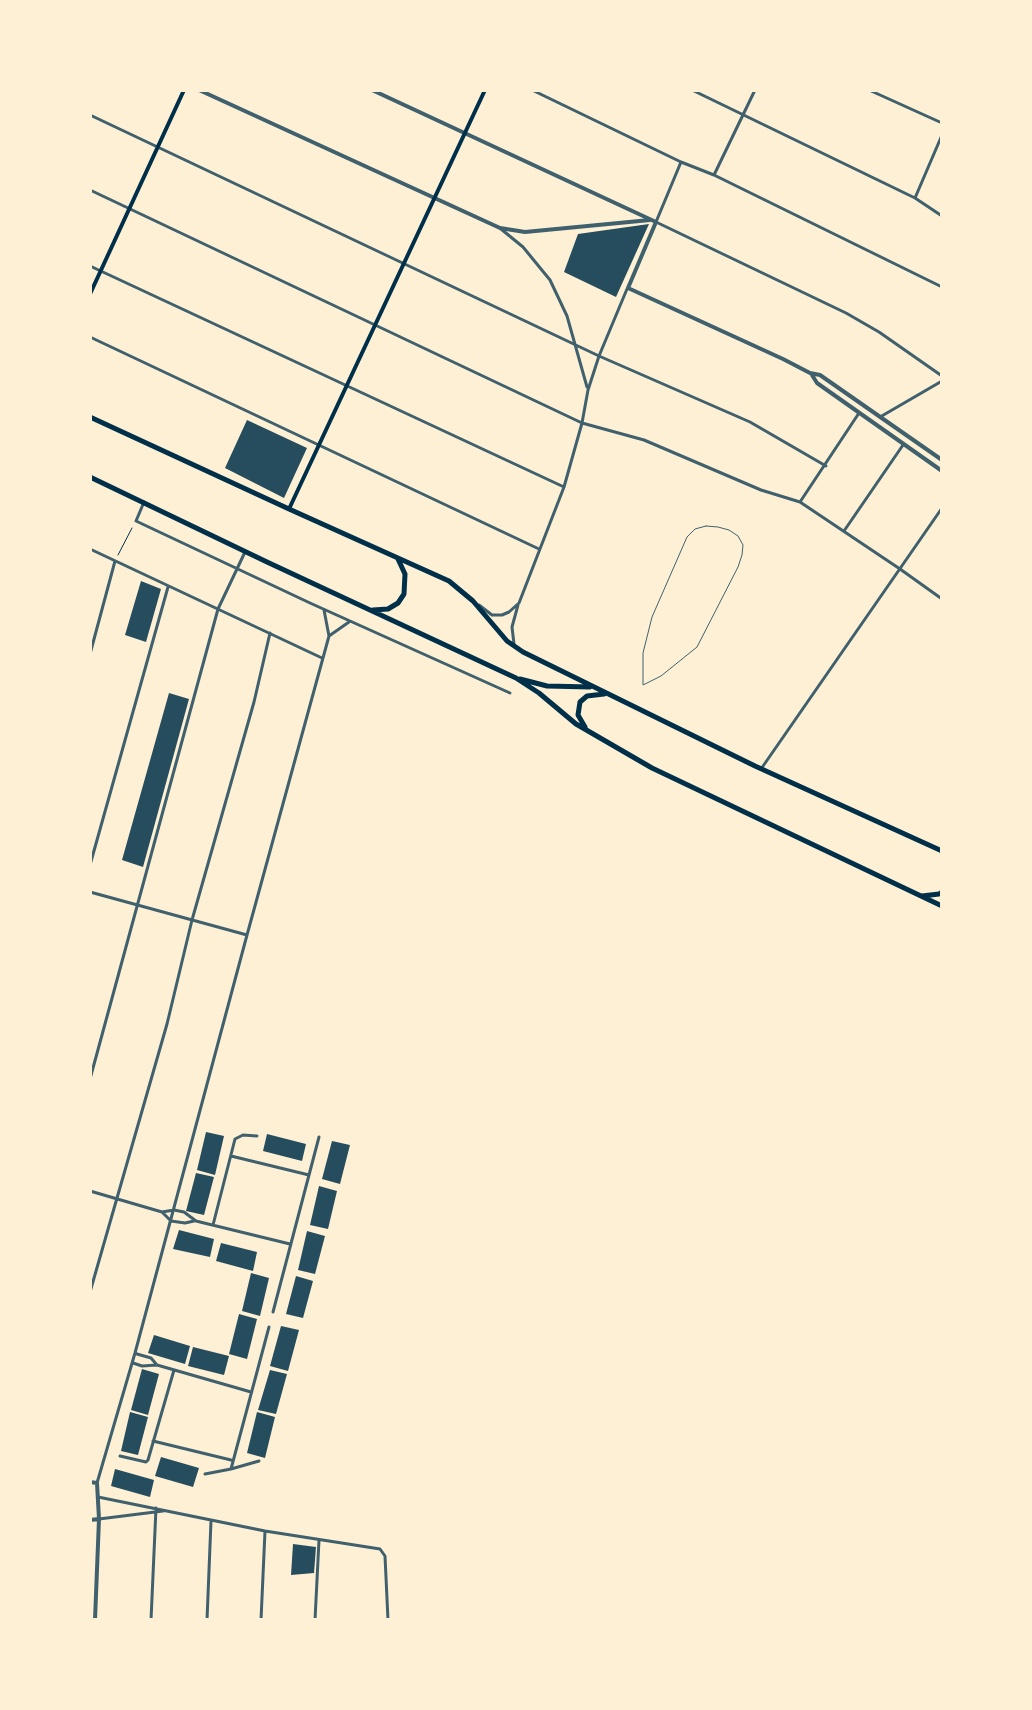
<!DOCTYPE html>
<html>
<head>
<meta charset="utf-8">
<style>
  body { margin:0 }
  #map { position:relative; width:1032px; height:1710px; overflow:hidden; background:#fdf0d5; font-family:"Space Grotesk",sans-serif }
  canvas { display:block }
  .frame { position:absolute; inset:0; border:92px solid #fdf0d5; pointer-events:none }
</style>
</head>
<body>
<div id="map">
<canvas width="1032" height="1710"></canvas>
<div class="frame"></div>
</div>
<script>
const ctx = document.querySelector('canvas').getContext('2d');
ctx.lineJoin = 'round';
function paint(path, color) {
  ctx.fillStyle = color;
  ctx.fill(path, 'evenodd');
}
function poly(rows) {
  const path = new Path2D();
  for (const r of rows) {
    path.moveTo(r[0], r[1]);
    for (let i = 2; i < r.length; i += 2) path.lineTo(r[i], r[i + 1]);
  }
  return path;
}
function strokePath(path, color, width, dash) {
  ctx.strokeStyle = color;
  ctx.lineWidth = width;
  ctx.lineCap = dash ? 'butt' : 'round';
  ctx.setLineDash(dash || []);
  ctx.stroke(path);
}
paint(poly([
  [649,224,616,297,564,272,578,234],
  [247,420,307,448,284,498,225,468],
  [141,581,161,589,146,642,125,635],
  [169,693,189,699,143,867,122,860],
  [206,1132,224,1136,215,1175,197,1170],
  [267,1134,306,1144,302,1161,263,1151],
  [332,1141,350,1145,340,1184,322,1179],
  [196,1173,214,1177,204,1215,186,1211],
  [319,1186,337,1191,328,1229,310,1225],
  [179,1230,214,1239,210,1257,173,1249],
  [307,1231,325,1236,315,1274,298,1270],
  [221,1243,257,1252,253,1271,216,1261],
  [251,1273,269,1278,260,1316,242,1311],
  [296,1276,313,1281,303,1318,286,1314],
  [239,1314,257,1319,247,1359,229,1354],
  [281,1326,299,1330,288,1371,270,1366],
  [154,1335,190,1346,185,1364,148,1353],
  [193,1347,229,1356,224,1375,188,1366],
  [142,1369,159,1374,148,1415,131,1410],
  [270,1370,287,1374,276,1414,258,1410],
  [130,1412,148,1417,138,1455,121,1451],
  [257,1412,275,1417,265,1458,247,1453],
  [161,1457,199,1468,193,1487,155,1476],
  [115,1469,154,1480,150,1497,111,1486],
  [293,1544,316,1547,314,1573,291,1575]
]), '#264d5e');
strokePath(poly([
  [118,555,132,528]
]), '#003049', 1);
strokePath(poly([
  [706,526,718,527,729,530,738,536,743,545,742,555,738,567,697,647,661,676,643,685,643,653,652,617,687,537,695,529,706,526]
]), '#3f606c', 1);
strokePath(poly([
  [532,90,681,162,714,175,942,287],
  [692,90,915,198,942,216],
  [869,90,942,123],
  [90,115,599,356,750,422,826,466],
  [681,162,656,222,846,313,879,332,942,376],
  [714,175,755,90],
  [90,190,582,423,644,440,761,490,800,502,900,569,942,599],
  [915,198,942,135],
  [501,229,523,247,550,280,567,316,587,387],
  [90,266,564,487],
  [90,337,539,549],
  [880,417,942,381],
  [144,502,136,521,310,603,510,693],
  [800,502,859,413],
  [844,531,903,445],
  [90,549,322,658],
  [479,605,492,615,502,615,509,612,519,603,564,487,582,423,588,390,599,356,627,289],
  [329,636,349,622],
  [514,644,512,627,518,605],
  [90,654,115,561],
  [761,769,942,508],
  [90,865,168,587],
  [90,892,247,935],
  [90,1079,218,609,245,552],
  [231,1156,309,1175,319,1137],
  [90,1191,162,1212,174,1210,184,1212,196,1221,290,1244],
  [162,1212,171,1221,185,1223,194,1221],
  [213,1225,235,1139,243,1135,257,1136],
  [90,1292,167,1024,192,920,254,702,270,633],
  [273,1312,309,1175],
  [137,1354,151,1358,157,1365],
  [133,1363,142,1366,157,1365,251,1392],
  [153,1441,231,1460],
  [120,1456,146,1462,148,1460,174,1370],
  [231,1469,269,1327],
  [205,1474,231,1469,259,1461],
  [97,1483,135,1353,247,935,329,636,324,610],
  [98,1497,265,1531,380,1549,385,1556,388,1620],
  [99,1519,163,1511],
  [151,1620,156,1508],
  [207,1620,211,1521],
  [261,1620,265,1531],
  [315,1620,319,1540]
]), '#3f606c', 3);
strokePath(poly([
  [199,90,500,228,525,232,650,220],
  [372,90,656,222,628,288,783,359,810,373,820,375,942,460],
  [812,375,817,383,942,471],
  [90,1482,97,1483,99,1519,95,1620],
  [90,1520,99,1519]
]), '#3f606c', 4);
strokePath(poly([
  [90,294,184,90],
  [289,509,485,90]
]), '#003049', 4);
strokePath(poly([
  [90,417,289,509,449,581,473,601,507,641,523,652,755,766,942,851],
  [90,477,267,562,516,678,539,693,576,724,652,768,942,906],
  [373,610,388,609,398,603,404,594,405,574,398,559],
  [520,679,547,686,590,687],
  [585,727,578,715,580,702,587,696,604,694],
  [922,896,939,894,942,892]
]), '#003049', 5);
</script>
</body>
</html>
